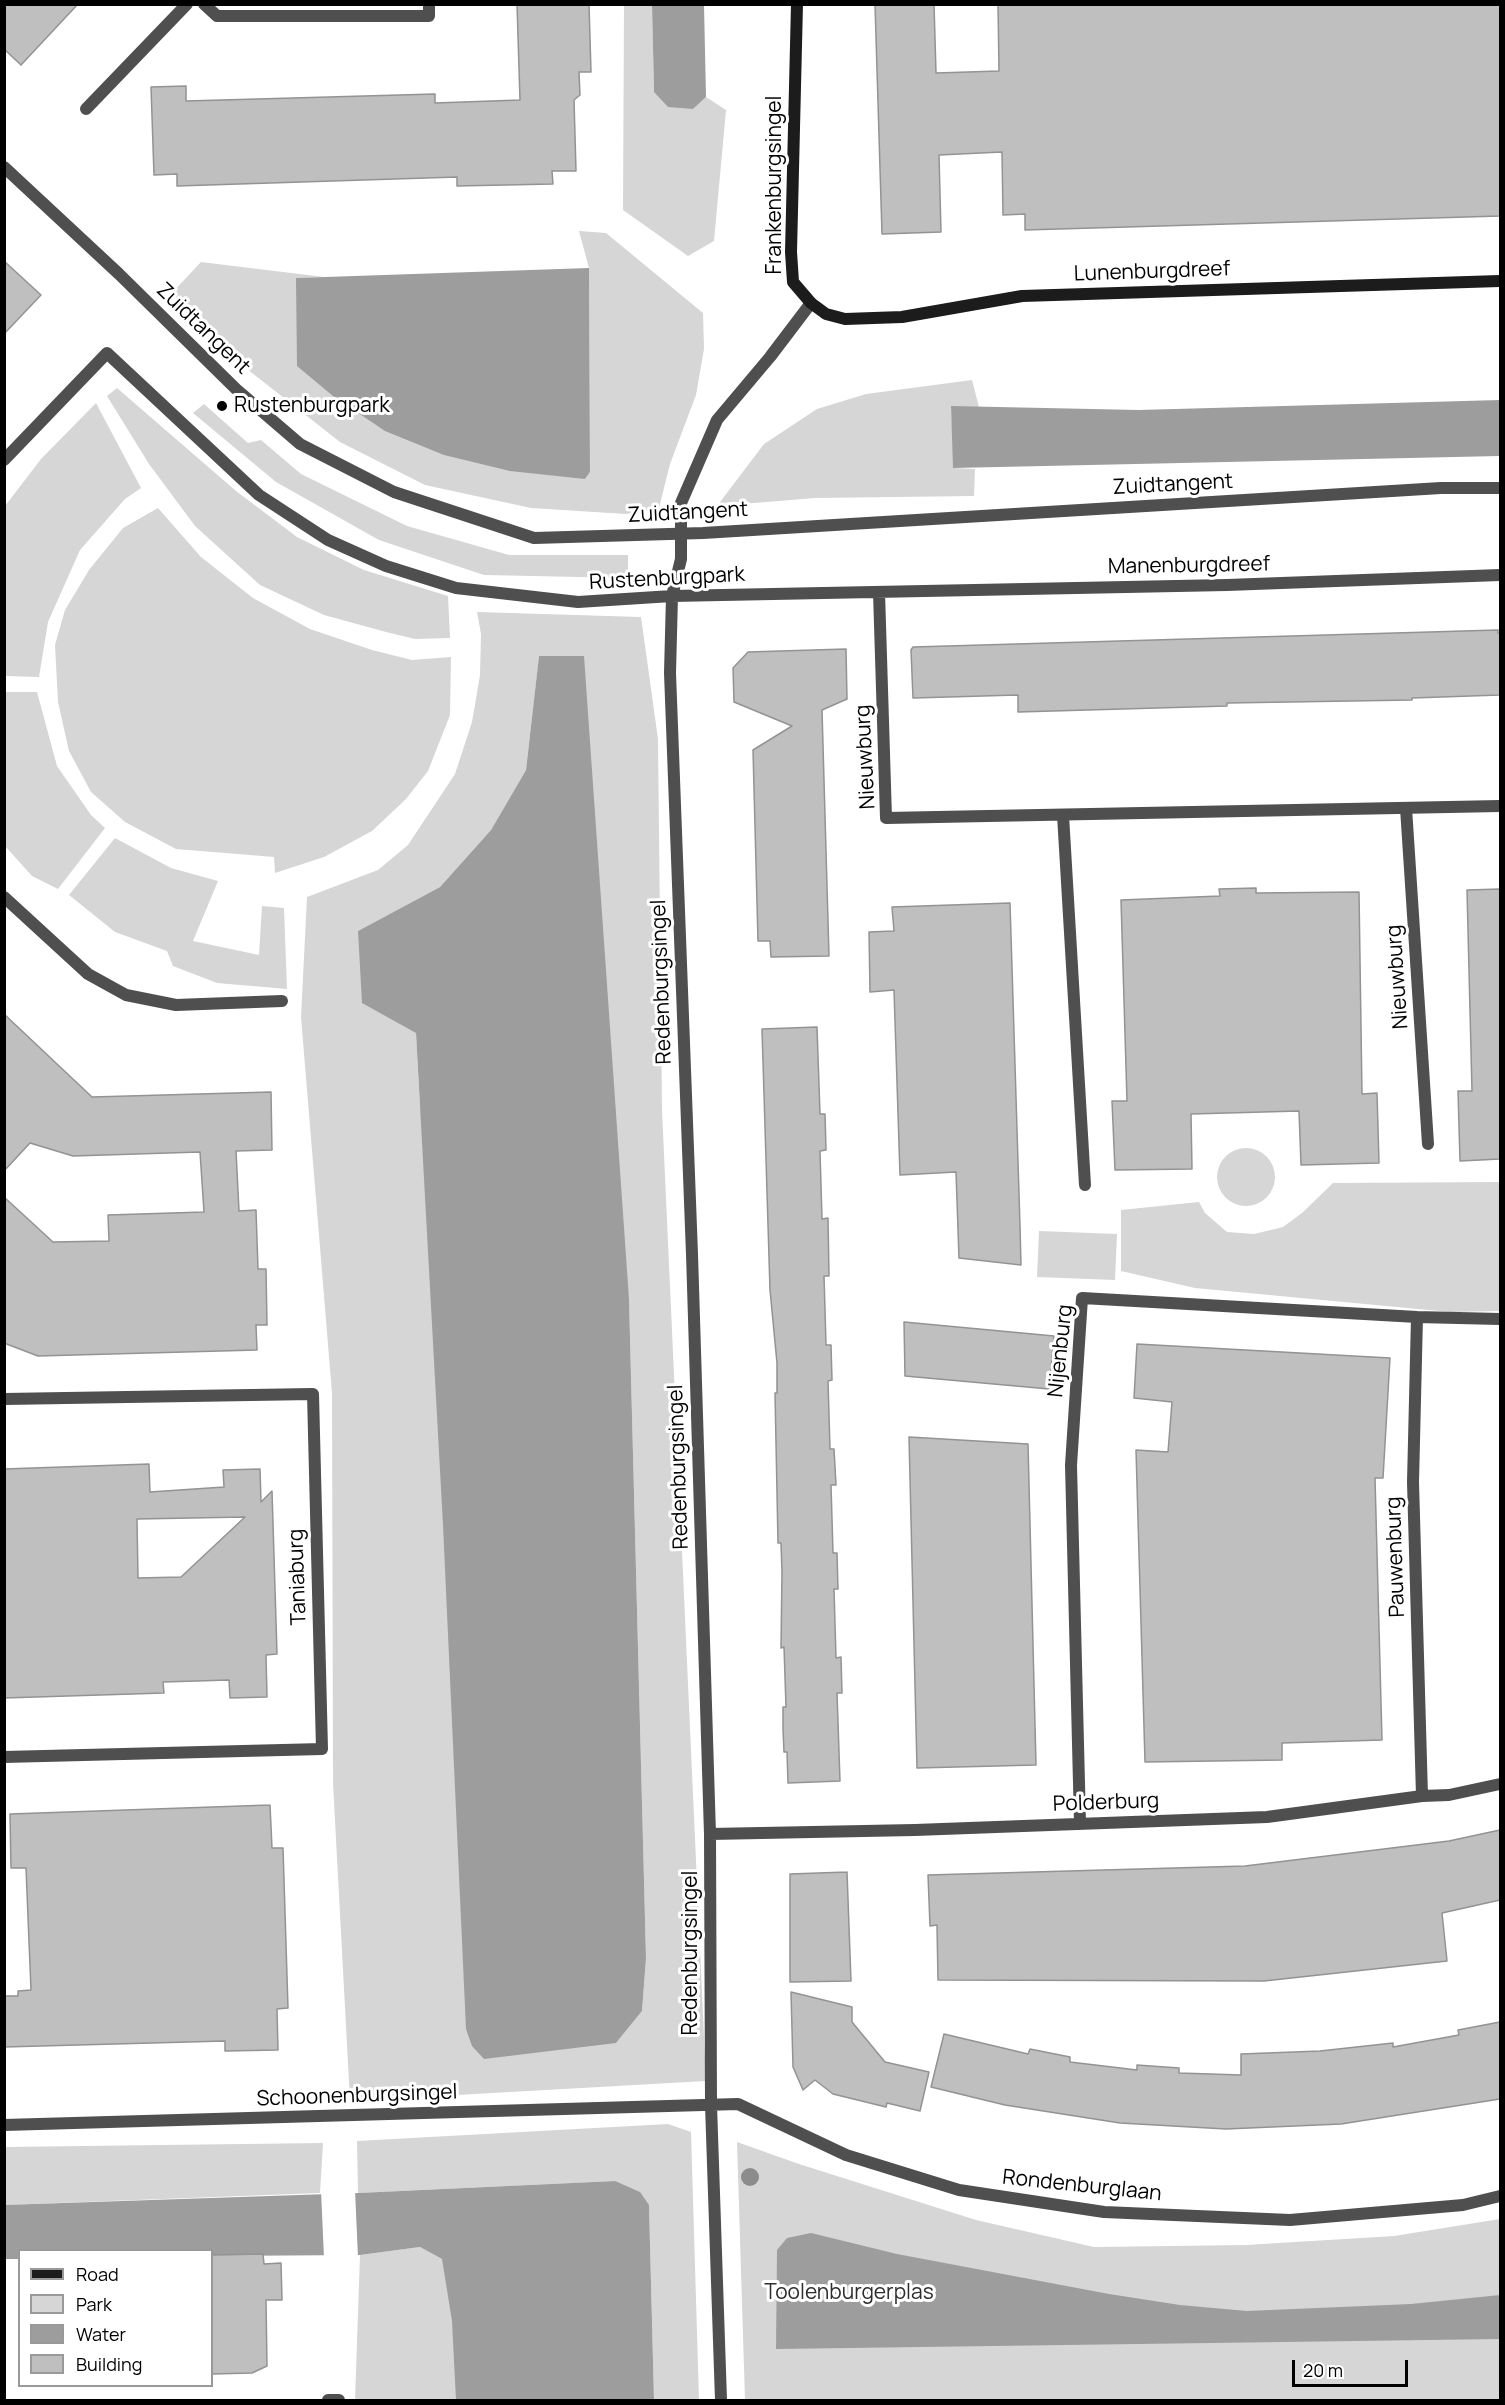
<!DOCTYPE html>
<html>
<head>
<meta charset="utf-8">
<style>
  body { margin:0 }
  #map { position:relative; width:1505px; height:2405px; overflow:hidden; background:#fff; font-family:Manrope,sans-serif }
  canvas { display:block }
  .frame { position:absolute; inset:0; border:6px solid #000; pointer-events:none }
  .legend { position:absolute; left:18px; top:2249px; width:195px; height:138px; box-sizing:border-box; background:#fff; border:2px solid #999; margin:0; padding:8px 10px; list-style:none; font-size:18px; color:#000 }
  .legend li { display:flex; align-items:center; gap:12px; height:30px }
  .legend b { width:30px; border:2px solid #999 }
  .scale { position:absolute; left:1292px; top:2360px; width:116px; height:27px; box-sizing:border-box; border:3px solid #000; border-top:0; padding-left:8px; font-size:18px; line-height:21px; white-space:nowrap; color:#000; -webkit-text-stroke:4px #fff; paint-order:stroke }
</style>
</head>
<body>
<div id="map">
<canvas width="1505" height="2405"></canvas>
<div class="frame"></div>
<ul class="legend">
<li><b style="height:8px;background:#1c1c1c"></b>Road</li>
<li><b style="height:16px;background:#d6d6d6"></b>Park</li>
<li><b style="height:16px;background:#9d9d9d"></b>Water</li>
<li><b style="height:16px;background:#bfbfbf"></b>Building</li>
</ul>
<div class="scale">20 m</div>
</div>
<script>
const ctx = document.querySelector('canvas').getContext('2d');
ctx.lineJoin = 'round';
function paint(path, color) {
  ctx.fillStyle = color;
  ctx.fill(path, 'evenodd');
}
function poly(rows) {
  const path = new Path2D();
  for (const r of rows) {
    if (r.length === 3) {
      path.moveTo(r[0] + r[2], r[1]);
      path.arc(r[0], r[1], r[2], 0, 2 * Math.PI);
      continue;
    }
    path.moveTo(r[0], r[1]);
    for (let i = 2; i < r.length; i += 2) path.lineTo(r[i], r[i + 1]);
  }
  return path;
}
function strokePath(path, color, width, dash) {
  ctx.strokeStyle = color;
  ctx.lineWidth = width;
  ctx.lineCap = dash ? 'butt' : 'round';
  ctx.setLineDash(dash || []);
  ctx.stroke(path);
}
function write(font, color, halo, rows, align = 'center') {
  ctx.font = font + ' Manrope,sans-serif';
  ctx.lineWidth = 6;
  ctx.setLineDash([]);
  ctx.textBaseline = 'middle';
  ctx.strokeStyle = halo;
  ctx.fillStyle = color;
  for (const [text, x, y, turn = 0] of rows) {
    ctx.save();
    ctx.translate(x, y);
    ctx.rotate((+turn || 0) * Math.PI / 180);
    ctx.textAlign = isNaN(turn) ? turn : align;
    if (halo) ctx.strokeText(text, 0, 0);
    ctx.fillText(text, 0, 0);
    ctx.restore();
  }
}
paint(poly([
  [624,5,652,5,654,92,693,109,706,97,726,110,714,241,688,256,623,210],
  [579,231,606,233,703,313,704,349,696,395,670,464,659,508,626,514,531,508,425,485,340,442,247,369,172,293,201,262,324,277,296,278,585,479,590,472,589,268],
  [972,380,979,407,951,407,954,468,975,469,974,496,815,498,717,506,764,444,817,409,866,394],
  [117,388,236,491,297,537,364,570,448,596,450,638,415,639,386,632,324,615,260,585,195,526,149,464,107,396],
  [96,403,141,488,125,499,80,550,48,622,39,677,5,676,5,506,41,459],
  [204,404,248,443,261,440,301,474,407,526,509,555,628,555,628,578,484,575,379,540,276,482,193,413],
  [158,508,201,557,253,598,310,629,372,650,412,660,451,657,450,715,428,771,406,799,372,831,324,857,275,873,274,857,176,849,125,822,91,792,69,751,58,702,55,645,65,610,89,570,123,528],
  [477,612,641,617,658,739,662,1110,706,2081,350,2101,333,1783,332,1393,301,1017,307,897,378,870,408,845,455,774,472,722,480,675,481,634],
  [539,657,629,1299,646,1958,642,2011,616,2043,420,1107,416,1033,358,931,440,887,491,830,526,770],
  [5,692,37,692,57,766,91,815,105,828,58,889,32,876,5,846],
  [115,838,171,868,218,881,193,941,259,955,262,906,284,908,287,989,217,983,173,966,167,951,115,932,69,895],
  [1246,1177,29],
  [1500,1182,1500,1311,1450,1312,1195,1288,1121,1271,1121,1210,1199,1202,1205,1213,1227,1232,1254,1234,1283,1227,1302,1213,1333,1183],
  [1039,1231,1117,1234,1115,1280,1037,1277],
  [668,2124,691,2132,699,2400,654,2400,649,2205,615,2181,358,2193,357,2141],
  [737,2142,799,2164,976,2220,1094,2247,1246,2245,1394,2236,1500,2219,1500,2400,745,2400],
  [323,2143,320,2193,5,2205,4,2147],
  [420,2247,442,2259,545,2400,355,2400,360,2255]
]), '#d6d6d6');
paint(poly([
  [652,5,704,5,706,97,693,109,668,107,654,92],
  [589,268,590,472,585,479,510,471,444,455,385,431,333,396,297,366,296,278],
  [1500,400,1500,456,953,468,951,406,1139,410],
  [539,656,584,656,629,1299,646,1958,642,2011,616,2043,484,2059,472,2046,466,2029,443,1525,416,1033,362,1003,358,931,440,887,491,830,526,770],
  [615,2181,640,2192,649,2205,654,2400,456,2400,452,2321,442,2259,420,2247,360,2255,212,2256,212,2250,20,2250,19,2259,5,2259,4,2205,358,2193],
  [811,2233,897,2254,1109,2294,1180,2305,1247,2311,1411,2304,1500,2295,1500,2339,776,2349,777,2250,787,2238]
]), '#9d9d9d');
paint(poly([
  [321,2190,355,2190,358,2258,324,2258]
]), '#fff');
const building = poly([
  [4,4,78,4,21,65,4,49,4,4],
  [517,4,589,4,591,72,579,72,580,95,574,100,576,171,552,171,553,184,457,186,457,177,177,186,177,174,154,175,151,87,186,86,186,101,435,94,435,103,520,100,517,4],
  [875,4,934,4,936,73,999,71,998,4,1500,4,1500,216,1025,230,1025,214,1003,215,1002,152,939,155,941,232,882,234,875,4],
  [4,261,41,295,4,334,4,261],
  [1498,630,1498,633,1500,633,1500,695,1412,698,1412,700,1227,703,1227,706,1018,712,1018,695,913,698,911,650,913,647,1498,630],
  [846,649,847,699,822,710,829,956,771,957,770,941,758,941,753,750,792,726,734,702,733,668,748,652,846,649],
  [1256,888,1256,893,1359,892,1362,1094,1377,1093,1379,1163,1301,1165,1299,1111,1191,1114,1192,1169,1115,1170,1112,1101,1127,1101,1121,900,1220,896,1219,889,1256,888],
  [1500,889,1500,1159,1460,1161,1458,1091,1472,1091,1467,890,1500,889],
  [1010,903,1020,1226,1021,1265,959,1258,956,1172,900,1175,894,990,870,992,869,932,894,931,892,907,1010,903],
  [4,1014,92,1097,271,1092,272,1150,236,1151,239,1211,256,1210,258,1269,266,1269,267,1325,256,1325,257,1350,38,1356,4,1343,4,1197,53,1242,109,1241,108,1215,204,1212,200,1152,73,1156,30,1143,4,1171,4,1014],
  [817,1027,820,1114,825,1114,826,1150,820,1151,822,1219,828,1218,829,1276,824,1276,825,1310,826,1345,831,1345,832,1380,828,1381,830,1449,834,1449,836,1485,831,1485,833,1553,837,1553,838,1589,834,1589,836,1658,841,1657,842,1693,837,1693,840,1781,788,1783,787,1752,784,1752,783,1729,783,1707,786,1707,784,1647,781,1648,782,1572,781,1543,778,1543,775,1393,777,1393,777,1363,770,1290,762,1029,817,1027],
  [904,1322,1054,1336,1049,1389,905,1376,904,1322],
  [1137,1344,1390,1358,1383,1478,1375,1478,1382,1740,1282,1743,1282,1760,1145,1762,1136,1450,1168,1452,1172,1402,1134,1398,1137,1344],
  [909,1437,1028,1444,1036,1765,917,1768,909,1437],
  [149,1464,150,1492,224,1487,223,1470,260,1469,261,1502,272,1491,277,1654,266,1655,267,1697,230,1698,229,1680,163,1682,164,1693,4,1698,4,1469,149,1464],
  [245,1517,181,1577,138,1578,137,1519,245,1517],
  [270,1805,272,1848,283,1848,288,2008,277,2009,278,2050,225,2051,225,2041,4,2047,4,1996,18,1996,18,1991,31,1990,26,1868,11,1868,10,1814,270,1805],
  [1500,1830,1500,1900,1442,1913,1447,1961,1264,1981,938,1980,937,1925,930,1926,928,1875,1245,1866,1449,1841,1500,1830],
  [847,1872,851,1981,790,1982,790,1874,847,1872],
  [791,1992,852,2007,852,2022,885,2062,929,2072,920,2111,887,2103,886,2107,833,2094,815,2080,803,2090,793,2067,791,1992],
  [1500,2022,1500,2099,1341,2124,1226,2129,1120,2123,1005,2105,931,2087,944,2034,1028,2054,1030,2049,1070,2057,1070,2062,1137,2070,1137,2065,1179,2068,1179,2073,1241,2075,1241,2054,1320,2051,1393,2043,1393,2047,1459,2035,1458,2030,1500,2022],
  [263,2254,264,2264,281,2263,282,2300,266,2300,267,2366,252,2373,212,2374,212,2255,263,2254]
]);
paint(building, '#bfbfbf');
strokePath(building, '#939393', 1.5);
strokePath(poly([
  [4,167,119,274,236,389,300,444,394,492,534,538,703,533,1441,488,1500,488]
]), '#4f4f4f', 12);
strokePath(poly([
  [204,4,217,16,429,16,429,4],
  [86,109,187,4],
  [4,460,107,353,259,495,328,540,386,566,456,588,578,602,672,596,1227,585,1500,575],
  [879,592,886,818,1500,806],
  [1406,808,1428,1144],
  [1063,815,1085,1185],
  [4,897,88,974,126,995,176,1005,282,1001],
  [1417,1317,1413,1482,1422,1796],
  [4,1399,313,1394,322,1749,4,1757],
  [1080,1823,1071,1465,1082,1298,1417,1317,1500,1319],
  [710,1834,915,1830,1267,1817,1422,1796,1449,1795,1500,1784],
  [4,2125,738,2104,846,2155,959,2190,1104,2212,1290,2220,1463,2205,1500,2196],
  [328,2400,339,2400],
  [721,2400,711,2105,710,1834,692,1254,670,673,672,596,681,559,681,503,717,420,770,357,811,303]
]), '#4f4f4f', 12);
strokePath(poly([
  [797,4,791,252,793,282,811,303,826,314,845,319,902,317,1022,296,1500,281]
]), '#1c1c1c', 12);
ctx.fillStyle = '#8c8c8c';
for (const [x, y] of [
  [750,2177]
]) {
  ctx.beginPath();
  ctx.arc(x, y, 9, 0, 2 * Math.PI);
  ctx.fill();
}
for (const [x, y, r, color] of [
  [222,406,6,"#000"]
]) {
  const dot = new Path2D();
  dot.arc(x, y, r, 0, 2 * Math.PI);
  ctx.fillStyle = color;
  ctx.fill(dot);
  strokePath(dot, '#fff', 2);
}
write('21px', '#000', '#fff', [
  ["Frankenburgsingel",775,185,-90],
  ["Lunenburgdreef",1152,272,-2],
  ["Zuidtangent",203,329,44],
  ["Zuidtangent",1173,485,-3],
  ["Zuidtangent",688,513,-3],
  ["Manenburgdreef",1189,566,-1],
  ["Rustenburgpark",667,579,-3],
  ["Nieuwburg",866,757,-93],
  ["Nieuwburg",1398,977,-94],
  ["Redenburgsingel",662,982,-92],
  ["Nijenburg",1061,1351,-84],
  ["Redenburgsingel",679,1467,-92],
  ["Pauwenburg",1396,1557,-92],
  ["Taniaburg",298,1577,-92],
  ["Polderburg",1106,1803,-2],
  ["Redenburgsingel",691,1953,-90],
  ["Schoonenburgsingel",357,2096,-2],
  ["Rondenburglaan",1082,2186,6]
]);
write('21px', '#000', '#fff', [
  ["Rustenburgpark",234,406]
], 'left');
write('21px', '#2d2d2d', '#fff', [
  ["Toolenburgerplas",849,2293]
]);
</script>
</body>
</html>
